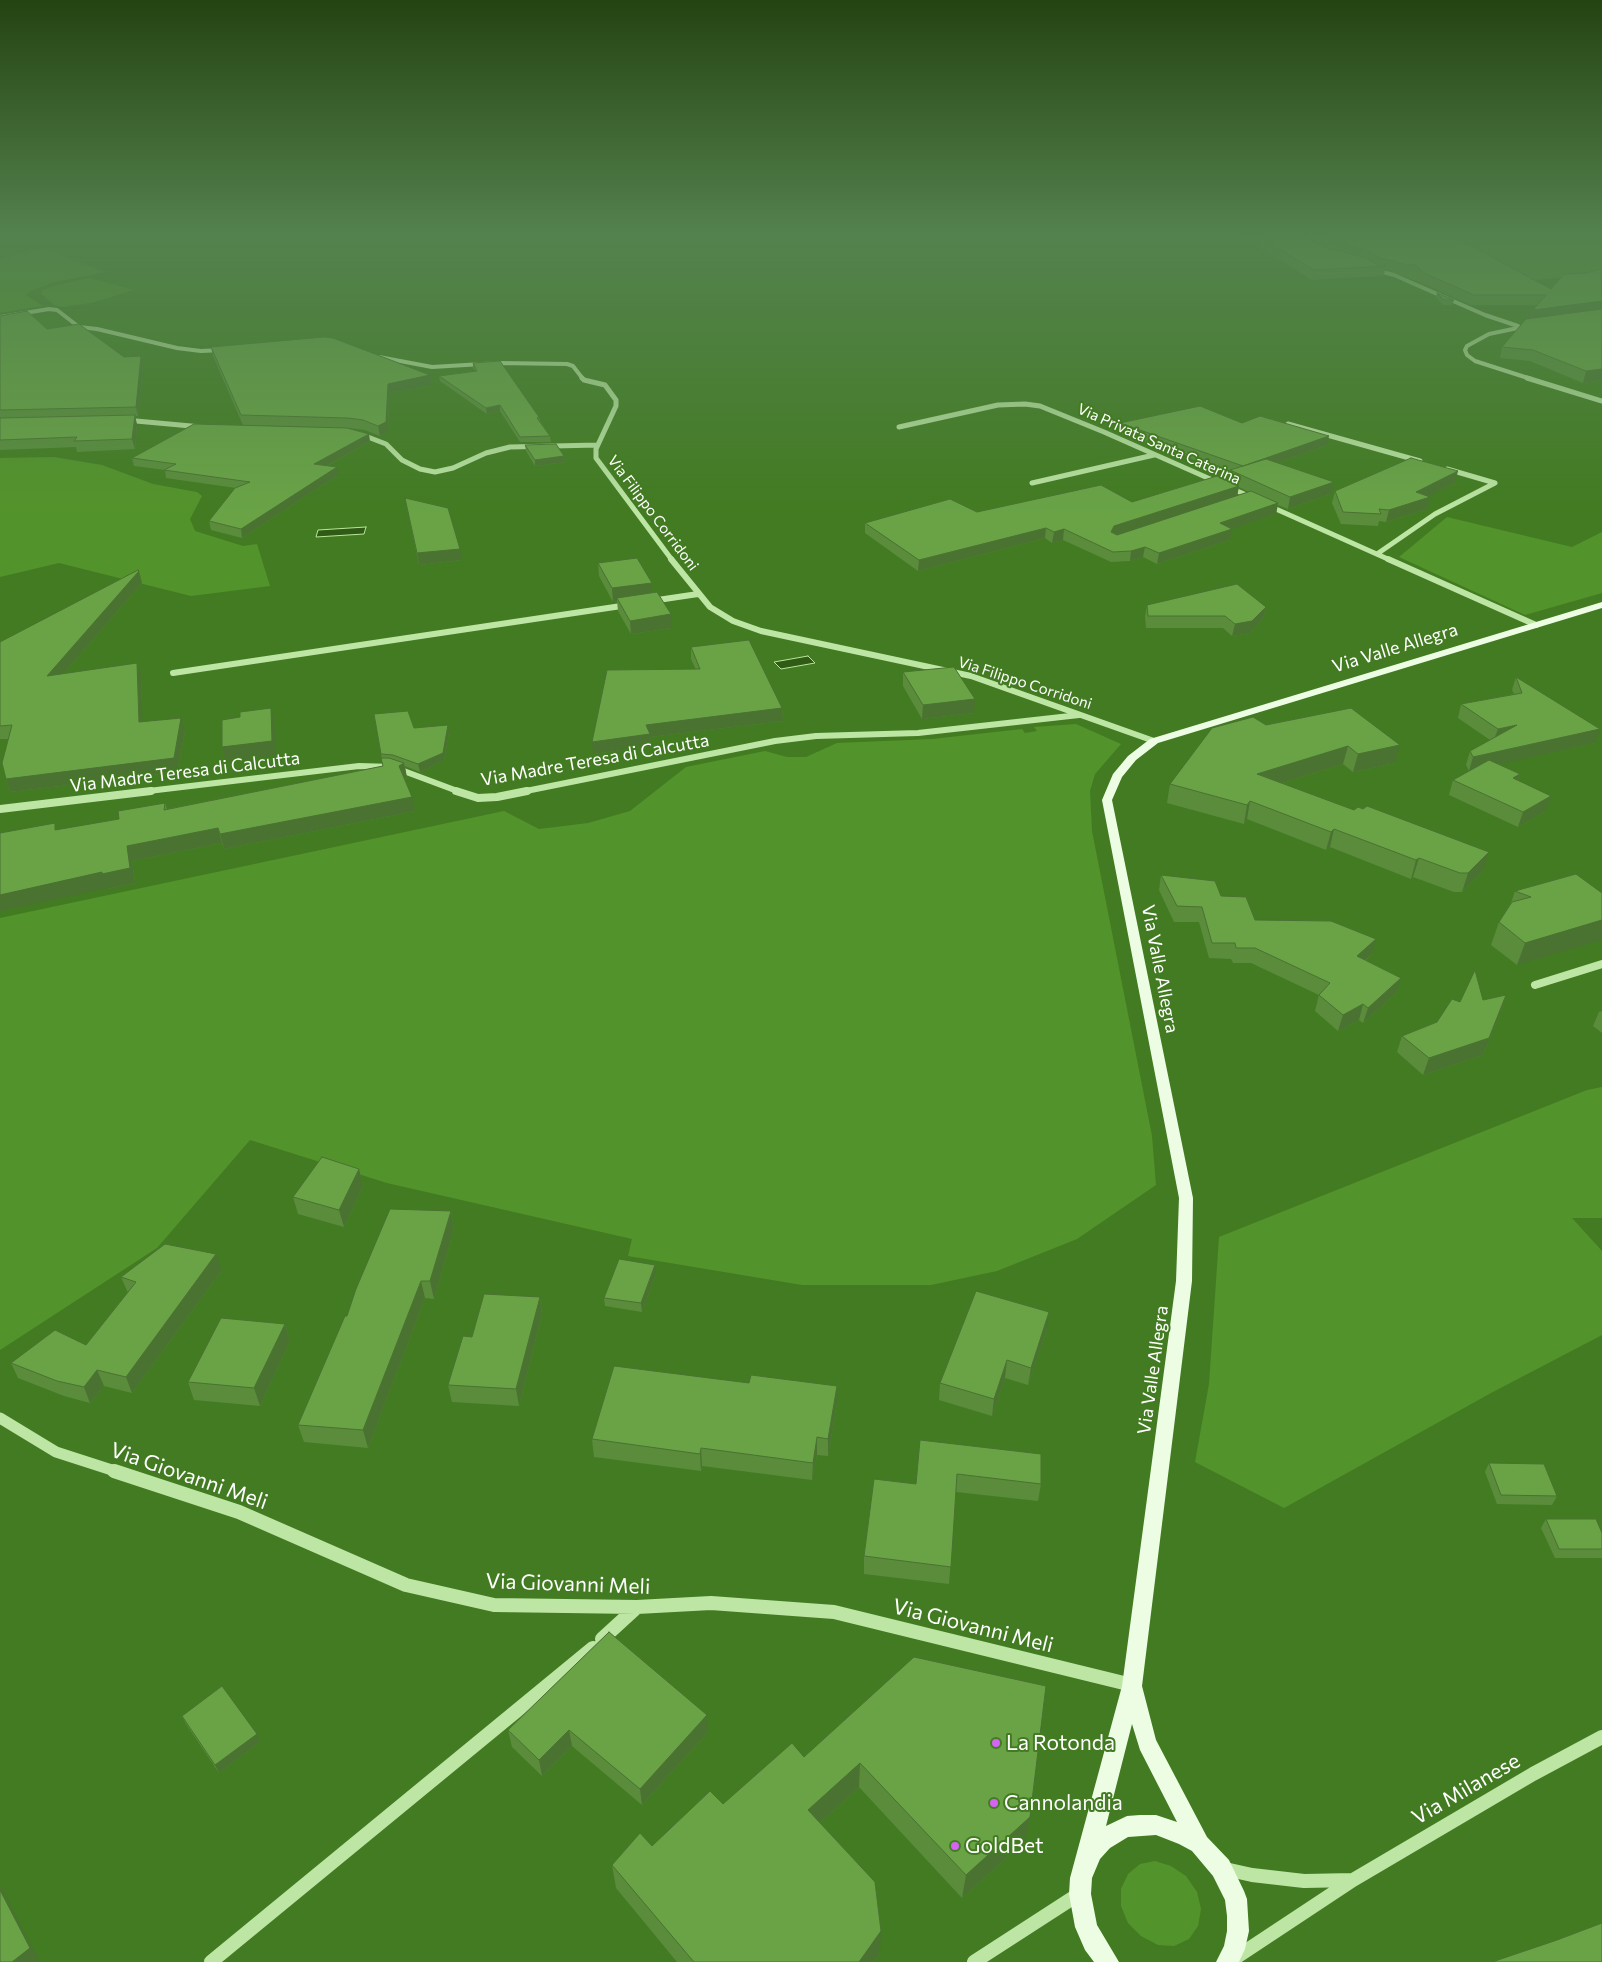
<!DOCTYPE html>
<html>
<head>
<meta charset="utf-8">
<style>
  body { margin:0 }
  canvas { display:block; background:#427b21 }
</style>
</head>
<body>
<canvas width="1602" height="1962"></canvas>
<script>
const ctx = document.querySelector('canvas').getContext('2d');
ctx.lineJoin = 'round';
function paint(path, color) {
  ctx.fillStyle = color;
  ctx.fill(path, 'evenodd');
}
function poly(rows) {
  const path = new Path2D();
  for (const r of rows) {
    path.moveTo(r[0], r[1]);
    for (let i = 2; i < r.length; i += 2) path.lineTo(r[i], r[i + 1]);
  }
  return path;
}
function strokePath(path, color, width, dash) {
  ctx.strokeStyle = color;
  ctx.lineWidth = width;
  ctx.lineCap = dash ? 'butt' : 'round';
  ctx.setLineDash(dash || []);
  ctx.stroke(path);
}
function write(font, color, halo, rows, align = 'center') {
  ctx.font = font + ' Commissioner,sans-serif';
  ctx.lineWidth = 4;
  ctx.setLineDash([]);
  ctx.textBaseline = 'middle';
  ctx.strokeStyle = halo;
  ctx.fillStyle = color;
  for (const [text, x, y, turn = 0] of rows) {
    ctx.save();
    ctx.translate(x, y);
    ctx.rotate((+turn || 0) * Math.PI / 180);
    ctx.textAlign = isNaN(turn) ? turn : align;
    if (halo) ctx.strokeText(text, 0, 0);
    ctx.fillText(text, 0, 0);
    ctx.restore();
  }
}
paint(poly([
  [1343,237,1602,237,1602,273,1440,290,1380,267],
  [44,249,105,272,55,282,30,291,26,295,43,306,0,313,0,259],
  [89,278,134,290,91,303,62,307,54,305,41,294,42,290,58,285],
  [54,457,102,465,153,484,197,492,202,496,190,519,195,531,243,546,257,544,270,586,191,596,59,563,0,577,0,458],
  [1447,517,1572,547,1602,532,1602,593,1525,615,1399,557],
  [1076,724,1121,744,1095,774,1090,791,1092,831,1152,1136,1156,1185,1077,1239,997,1271,931,1285,802,1285,628,1256,632,1239,387,1183,250,1140,157,1248,0,1350,0,918,504,811,539,829,588,823,630,811,686,767,765,751,787,757,806,757,837,743,932,739,1022,729,1025,733,1037,731,1034,727],
  [1602,1087,1602,1218,1572,1218,1602,1251,1602,1335,1491,1393,1284,1508,1195,1462,1209,1384,1219,1237,1587,1090],
  [1155,1861,1171,1866,1186,1876,1197,1892,1201,1909,1198,1926,1189,1939,1174,1946,1158,1945,1141,1936,1128,1923,1121,1906,1121,1889,1128,1874,1140,1864]
]), '#53932b');
const water = poly([
  [366,527,364,534,316,537,318,530,366,527],
  [808,656,815,663,781,669,774,662,808,656]
]);
paint(water, '#2f5b16');
strokePath(water, '#b7e797', 1);
strokePath(poly([
  [1375,270,1394,275,1485,315,1518,326],
  [0,317,49,309,57,310,79,327,97,329,177,348,201,351,223,350],
  [379,357,432,367,499,363,567,364,573,366,583,379],
  [1531,379,1475,361,1467,355,1465,350,1467,346,1489,334,1532,325]
]), '#bde6a4', 4);
strokePath(poly([
  [582,378,584,380,605,385,616,400,616,406,596,449,596,458,672,560],
  [1527,378,1602,401],
  [125,420,202,427],
  [1288,424,1420,461],
  [899,427,998,405,1025,404,1040,406,1104,432,1253,498],
  [360,434,386,444,402,460,420,469,435,472,453,468,486,453,510,447,597,445],
  [1032,483,1154,455],
  [1267,505,1390,560],
  [1377,554,1435,514,1495,483,1447,469]
]), '#bde6a4', 5);
strokePath(poly([
  [671,559,710,607,733,621,761,631,971,676,1154,741],
  [1388,559,1536,625],
  [651,601,698,594],
  [173,673,628,605],
  [140,792,359,766,393,767,460,792],
  [521,792,775,741,816,736,918,733,1079,715]
]), '#bde6a4', 6);
strokePath(poly([
  [456,791,478,798,497,797,527,791],
  [0,809,151,791],
  [1535,985,1602,964]
]), '#bde6a4', 8);
strokePath(poly([
  [0,1418,56,1452,118,1472]
]), '#bde6a4', 11);
strokePath(poly([
  [114,1471,239,1512,406,1585,494,1605,637,1607,711,1603,834,1612,1132,1685],
  [602,1639,637,1607],
  [1225,1869,1252,1875,1304,1881,1353,1880],
  [211,1962,593,1648],
  [974,1962,1079,1894],
  [1229,1962,1353,1880,1533,1774,1602,1737]
]), '#bde6a4', 14);
paint(poly([
  [1602,602,1602,608,1158,743,1136,760,1122,777,1112,800,1193,1198,1192,1281,1142,1686,1156,1740,1207,1837,1229,1860,1244,1891,1247,1899,1249,1931,1245,1949,1239,1962,1216,1962,1224,1946,1227,1931,1227,1916,1225,1900,1213,1876,1192,1851,1179,1844,1156,1835,1128,1837,1110,1848,1100,1859,1092,1878,1091,1894,1097,1925,1119,1962,1094,1962,1085,1950,1075,1927,1069,1894,1070,1878,1122,1686,1176,1281,1179,1198,1102,800,1113,774,1128,756,1150,739,1602,602],
  [1132,1724,1140,1750,1177,1822,1156,1815,1140,1815,1127,1816,1106,1826,1132,1724]
]), '#ecfde4');
paint(poly([
  [1243,237,1455,237,1551,289,1586,273,1602,269,1602,380,1583,383,1530,361,1500,358,1502,347,1531,318,1533,310,1538,305,1471,305,1422,283,1414,275,1404,275,1385,269,1384,276,1312,280],
  [1319,238,1318,244,1311,241],
  [1437,293,1454,300,1452,305,1443,305,1436,297],
  [0,316,47,329,124,357,141,356,143,365,138,416,135,416,137,425,135,449,77,452,76,447,0,450],
  [211,347,432,385,389,393,388,432,380,436,365,430,349,428,243,425,213,356],
  [473,363,539,417,540,421,550,436,551,442,520,442,500,411,487,414,440,381,439,376,475,371,473,368],
  [1120,423,1242,423,1327,445,1277,463,1331,494,1288,509,1278,505,1276,514,1231,529,1230,540,1157,564,1143,557,1130,561,1111,562,1063,540,1052,543,1045,538,918,571,865,533,865,523,977,512,1132,502,1228,481,1229,472,1119,433],
  [1239,487,1249,492,1237,496],
  [370,441,327,466,338,475,242,538,211,530,209,521,236,488,166,478,165,470,134,466,132,458],
  [525,445,564,456,565,462,535,466,526,451],
  [1455,483,1428,496,1427,509,1386,522,1379,521,1378,526,1341,524,1332,503,1335,491],
  [405,498,462,560,419,565],
  [598,563,652,592,672,628,631,634,618,611,617,601,613,602,599,576],
  [142,583,64,673,141,676,142,722,185,731,177,772,10,792,6,779,8,739,0,739,0,642],
  [1147,605,1266,607,1263,619,1250,633,1232,636,1223,628,1146,628,1145,617],
  [691,647,782,708,783,721,650,737,651,746,593,754,696,670,691,659],
  [903,672,974,713,922,719,903,686],
  [1516,677,1595,743,1498,764,1520,774,1518,780,1546,811,1518,827,1449,795,1453,780,1469,771,1466,765,1470,751,1490,740,1458,718,1461,704,1514,694,1512,690],
  [1351,708,1395,763,1353,772,1343,764,1282,783,1483,871,1462,892,1454,892,1413,877,1411,879,1330,847,1326,850,1247,819,1244,824,1167,803,1170,784,1266,725],
  [374,714,414,728,449,733,444,760,420,772,405,766,407,778,405,779,415,811,224,849,222,843,132,861,135,883,107,889,107,888,58,830,119,819,165,803,167,809,383,766],
  [1576,874,1517,965,1491,945,1499,922,1511,903,1515,891],
  [1161,875,1221,896,1255,920,1372,954,1366,960,1396,993,1363,1023,1359,1020,1338,1031,1315,1011,1319,995,1251,963,1233,963,1231,959,1209,958,1199,922,1174,922,1159,890],
  [1506,995,1501,1012,1483,1055,1423,1075,1397,1052,1402,1036,1437,1022,1460,1002,1483,1000],
  [1602,1011,1602,1033,1593,1026,1599,1012],
  [359,1169,363,1186,344,1227,298,1214,293,1197],
  [451,1211,454,1229,434,1299,425,1298,368,1448,304,1442,298,1425,347,1316],
  [222,1270,132,1393,104,1386,90,1403,64,1396,18,1378,11,1363,86,1345,128,1293,121,1277],
  [656,1273,642,1312,605,1306,604,1298],
  [540,1297,542,1314,519,1406,452,1402,448,1385,472,1337],
  [285,1324,290,1341,260,1406,194,1400,188,1382],
  [1047,1329,1028,1385,1005,1378,992,1416,939,1400,940,1383],
  [749,1383,837,1386,837,1403,828,1456,817,1455,812,1480,702,1466,701,1471,594,1457,592,1439],
  [920,1440,1041,1484,1038,1501,956,1492,949,1584,864,1574,864,1556,916,1484],
  [1489,1463,1557,1496,1552,1505,1497,1504,1485,1472],
  [1546,1519,1602,1533,1602,1558,1555,1558,1541,1528],
  [609,1632,708,1732,642,1805,572,1746,542,1776,512,1747,508,1730],
  [914,1657,1025,1841,962,1898,859,1787,820,1823,880,1953,874,1962,677,1962,616,1888,612,1865,652,1846,804,1757],
  [182,1716,260,1742,219,1773,186,1724]
]), '#5a8c3c');
paint(poly([
  [1305,237,1319,237,1319,238,1306,242],
  [1602,301,1602,310,1531,321,1533,310],
  [141,356,143,365,138,416,136,407],
  [1602,369,1602,380,1583,383,1586,371],
  [430,375,432,385,389,393,388,432,380,436,378,426,388,384],
  [500,405,500,411,487,414,486,408],
  [135,415,137,425,135,449,132,439],
  [369,434,370,441,316,472,314,464],
  [1329,436,1327,445,1241,476,1243,466],
  [564,456,565,462,535,466,535,460],
  [337,467,338,475,242,538,241,529],
  [1458,471,1455,483,1421,500,1430,497,1427,509,1386,522,1389,510,1416,492],
  [1334,482,1331,494,1288,509,1290,497],
  [1239,486,1237,496,1113,537,1111,532,1114,526],
  [1278,503,1276,514,1218,534,1220,523],
  [1046,528,1045,538,918,571,919,560],
  [1064,529,1063,540,1052,543,1054,532],
  [1232,529,1230,540,1157,564,1159,553],
  [1145,547,1143,557,1130,561,1131,551],
  [460,549,462,560,419,565,417,553],
  [139,571,142,583,51,688,47,676],
  [652,583,652,596,617,598,617,601,613,602,612,588],
  [1266,607,1263,619,1250,633,1232,636,1235,624],
  [671,614,672,628,631,634,630,621],
  [137,663,141,676,143,735,139,722],
  [975,699,974,713,922,719,923,705],
  [271,708,274,722,276,755,226,762,222,747],
  [782,708,783,721,650,737,651,746,593,754,592,742,646,725],
  [181,718,185,731,177,772,10,792,6,779],
  [448,725,449,733,444,760,420,772,418,764],
  [1517,725,1493,742,1498,729],
  [1600,729,1595,743,1469,771,1473,757],
  [1400,745,1395,763,1353,772,1358,754],
  [1348,746,1343,764,1253,792,1257,774],
  [404,763,407,778,402,780,399,766],
  [1520,774,1515,789,1513,778],
  [1551,796,1546,811,1518,827,1523,812],
  [412,797,415,811,224,849,220,834],
  [1250,801,1247,819,1244,824,1247,805],
  [218,828,222,843,132,861,135,883,107,889,107,888,0,911,0,895,102,872,127,846],
  [1334,829,1330,847,1326,850,1331,832],
  [1489,852,1483,871,1462,892,1468,873],
  [1419,858,1413,877,1411,879,1416,860],
  [1602,920,1602,940,1517,965,1525,943],
  [1376,939,1372,954,1353,971,1357,956],
  [1401,978,1396,993,1363,1023,1368,1008],
  [1506,995,1501,1012,1483,1055,1423,1075,1429,1058],
  [1363,1004,1359,1020,1338,1031,1343,1015],
  [359,1169,363,1186,344,1227,339,1210],
  [451,1211,454,1229,434,1299,430,1281],
  [216,1254,222,1270,132,1393,126,1377],
  [655,1265,656,1273,642,1312,641,1303],
  [421,1281,425,1298,368,1448,363,1430],
  [540,1297,542,1314,519,1406,516,1389],
  [1049,1312,1047,1329,1028,1385,1031,1368],
  [285,1324,290,1341,260,1406,254,1388],
  [1007,1360,1005,1378,992,1416,994,1399],
  [97,1370,104,1386,90,1403,84,1387],
  [837,1386,837,1403,828,1456,828,1439],
  [817,1437,817,1455,812,1480,813,1463],
  [701,1448,702,1466,701,1471,700,1454],
  [707,1715,708,1732,642,1805,640,1789],
  [569,1730,572,1746,542,1776,539,1760],
  [257,1734,260,1742,219,1773,215,1765],
  [860,1763,859,1787,808,1834,808,1810],
  [1030,1817,1025,1841,962,1898,966,1875],
  [0,1885,40,1962,12,1962,0,1890],
  [881,1931,880,1953,874,1962,859,1962]
]), '#4a7231');
const building = poly([
  [1260,237,1305,237,1321,246,1369,259,1375,264,1386,266,1314,270,1260,237],
  [1321,237,1455,237,1551,289,1564,274,1586,273,1601,269,1602,301,1533,310,1546,295,1474,295,1424,273,1416,265,1406,265,1378,257,1372,252,1321,237],
  [1437,293,1454,300,1444,300,1437,293],
  [1602,309,1602,369,1586,371,1533,350,1502,347,1526,319,1602,309],
  [27,311,47,329,79,324,124,357,141,356,136,407,0,410,0,316,27,311],
  [324,337,333,338,430,375,388,384,386,422,378,426,363,420,348,418,241,415,211,347,324,337],
  [500,361,539,417,537,418,550,436,520,437,500,405,486,408,439,376,477,371,473,363,500,361],
  [1200,406,1242,423,1260,416,1329,436,1243,466,1120,423,1200,406],
  [135,415,132,439,74,441,77,437,0,440,0,418,135,415],
  [194,424,347,428,369,434,314,464,337,467,241,529,209,521,235,488,250,482,164,470,176,464,132,458,194,424],
  [556,444,564,456,535,460,525,445,556,444],
  [1411,458,1458,471,1416,492,1430,497,1389,510,1379,509,1381,514,1343,512,1335,491,1411,458],
  [1266,459,1334,482,1290,497,1230,470,1266,459],
  [1217,476,1239,486,1114,526,1111,532,1117,535,1251,491,1278,503,1220,523,1232,529,1159,553,1145,547,1131,551,1113,552,1064,529,1054,532,1046,528,919,560,865,523,950,499,977,512,1101,485,1132,502,1217,476],
  [405,498,448,508,460,549,417,553,405,498],
  [637,558,652,583,612,588,598,563,637,558],
  [138,570,139,571,47,676,137,663,139,722,181,718,174,758,6,779,2,763,12,725,0,726,0,642,138,570],
  [1237,584,1266,607,1252,621,1235,624,1225,616,1148,616,1147,605,1237,584],
  [657,592,671,614,630,621,617,598,657,592],
  [749,640,782,708,646,725,650,734,592,742,607,670,700,669,691,647,749,640],
  [954,667,975,699,923,705,903,672,954,667],
  [1516,677,1600,729,1473,757,1470,751,1517,725,1498,729,1461,704,1522,693,1516,677],
  [271,708,272,741,222,747,222,720,240,717,240,712,271,708],
  [1351,708,1400,745,1358,754,1348,746,1257,774,1354,810,1358,807,1363,809,1367,806,1489,852,1468,873,1460,873,1419,858,1416,860,1334,829,1331,832,1250,801,1247,805,1170,784,1212,728,1253,717,1266,725,1351,708],
  [408,711,414,728,448,725,443,753,418,764,393,755,381,754,374,714,408,711],
  [381,758,389,758,404,763,399,766,412,797,220,834,218,828,127,846,130,868,102,874,102,872,0,895,0,833,55,823,55,830,119,819,118,811,165,803,164,810,383,766,381,758],
  [1489,760,1520,774,1513,778,1551,796,1523,812,1453,780,1489,760],
  [1576,874,1602,893,1602,920,1525,943,1499,922,1512,902,1531,897,1515,891,1576,874],
  [1161,875,1215,881,1221,896,1246,897,1255,920,1331,921,1376,939,1357,956,1401,978,1368,1008,1363,1004,1343,1015,1319,995,1330,983,1255,948,1236,948,1235,943,1212,943,1202,907,1177,906,1161,875],
  [1475,970,1483,1000,1506,995,1489,1038,1429,1058,1402,1036,1437,1022,1452,999,1460,1002,1475,970],
  [322,1157,359,1169,339,1210,293,1197,322,1157],
  [390,1209,451,1211,430,1281,421,1281,363,1430,298,1425,345,1316,347,1316,356,1289,390,1209],
  [165,1244,216,1254,126,1377,97,1370,84,1387,57,1381,11,1363,55,1330,86,1345,136,1282,121,1277,165,1244],
  [619,1259,655,1265,641,1303,604,1298,619,1259],
  [976,1291,1049,1312,1031,1368,1007,1360,994,1399,940,1383,976,1291],
  [484,1294,540,1297,516,1389,448,1385,463,1336,472,1337,484,1294],
  [221,1318,285,1324,254,1388,188,1382,221,1318],
  [614,1366,749,1383,751,1375,837,1386,828,1439,817,1437,813,1463,701,1448,700,1454,592,1439,614,1366],
  [920,1440,1041,1454,1041,1484,957,1474,951,1567,864,1556,874,1479,916,1484,920,1440],
  [1489,1463,1544,1464,1557,1496,1501,1495,1489,1463],
  [1546,1519,1596,1519,1602,1533,1602,1549,1559,1549,1546,1519],
  [609,1632,707,1715,640,1789,569,1730,539,1760,508,1730,609,1632],
  [914,1657,1046,1686,1030,1817,966,1875,860,1763,808,1810,875,1882,881,1931,859,1962,694,1962,612,1865,640,1833,652,1846,710,1791,723,1804,792,1743,804,1757,914,1657],
  [222,1686,257,1734,215,1765,182,1716,222,1686],
  [0,1890,30,1948,12,1962,0,1962,0,1890],
  [1602,1923,1602,1962,1492,1962,1557,1940,1602,1923]
]);
paint(building, '#69a346');
strokePath(building, '#4a7231', 1);
const sky = ctx.createLinearGradient(0, 0, 0, 512);
sky.addColorStop(0, '#244412');
sky.addColorStop(0.46, '#54824e');
sky.addColorStop(1, '#54824e00');
ctx.fillStyle = sky;
ctx.fillRect(0, 0, 1602, 512);
for (const [x, y, r, color] of [
  [996,1743,5,"#d365f2"],
  [994,1803,5,"#d365f2"],
  [955,1846,5,"#d365f2"]
]) {
  const dot = new Path2D();
  dot.arc(x, y, r, 0, 2 * Math.PI);
  ctx.fillStyle = color;
  ctx.fill(dot);
  strokePath(dot, '#427b21', 2);
}
write('15px', '#fff', '#427b21', [
  ["Via Privata Santa Caterina",1159,444,24],
  ["Via Filippo Corridoni",653,513,53],
  ["Via Filippo Corridoni",1025,683,18]
]);
write('18px', '#fff', '#427b21', [
  ["Via Valle Allegra",1395,648,-17],
  ["Via Madre Teresa di Calcutta",595,760,-10],
  ["Via Madre Teresa di Calcutta",185,772,-7],
  ["Via Valle Allegra",1160,969,79],
  ["Via Valle Allegra",1153,1370,-82]
]);
write('21px', '#fff', '#427b21', [
  ["Via Giovanni Meli",189,1476,19],
  ["Via Giovanni Meli",568,1584,2],
  ["Via Giovanni Meli",973,1626,14],
  ["Via Milanese",1466,1789,-30]
]);
write('21px', '#fff', '#427b21', [
  ["La Rotonda",1006,1743],
  ["Cannolandia",1004,1803],
  ["GoldBet",965,1846]
], 'left');
</script>
</body>
</html>
